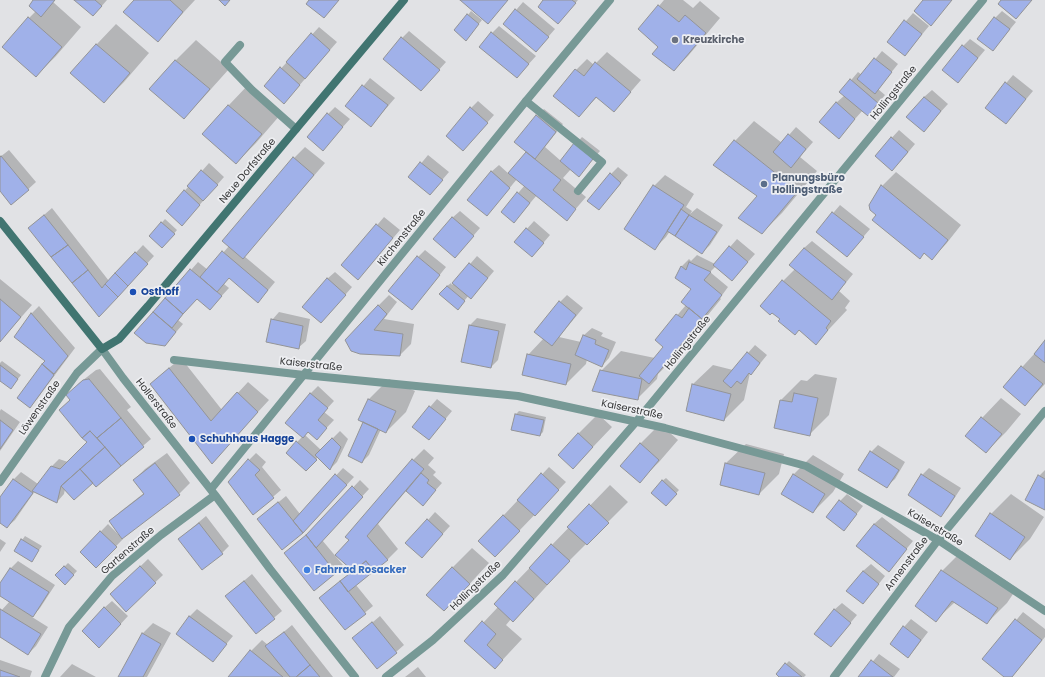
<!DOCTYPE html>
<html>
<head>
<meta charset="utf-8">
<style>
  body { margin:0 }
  canvas { display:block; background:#e1e2e5 }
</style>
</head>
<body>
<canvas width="1045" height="677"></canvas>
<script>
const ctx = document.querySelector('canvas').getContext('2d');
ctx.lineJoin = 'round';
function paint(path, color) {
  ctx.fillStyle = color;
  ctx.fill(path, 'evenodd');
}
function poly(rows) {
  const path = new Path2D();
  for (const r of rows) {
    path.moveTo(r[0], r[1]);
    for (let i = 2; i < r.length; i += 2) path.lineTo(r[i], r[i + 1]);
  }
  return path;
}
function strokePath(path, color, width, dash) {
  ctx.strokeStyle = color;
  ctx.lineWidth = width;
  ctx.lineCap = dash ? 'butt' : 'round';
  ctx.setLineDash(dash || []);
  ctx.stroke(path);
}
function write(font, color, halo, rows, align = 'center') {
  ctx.font = font + ' Poppins,sans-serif';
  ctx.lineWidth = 3.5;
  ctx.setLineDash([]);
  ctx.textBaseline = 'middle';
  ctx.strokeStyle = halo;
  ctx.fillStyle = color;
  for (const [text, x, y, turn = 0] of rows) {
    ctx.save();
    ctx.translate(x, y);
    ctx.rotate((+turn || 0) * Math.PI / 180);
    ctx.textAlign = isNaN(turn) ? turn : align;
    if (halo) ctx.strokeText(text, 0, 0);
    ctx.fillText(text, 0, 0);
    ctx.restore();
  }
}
paint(poly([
  [35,0,55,0,53,2,81,27,56,56,36,76,29,18,36,11],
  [76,0,107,0,100,8],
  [135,0,195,0,158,40],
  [545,0,578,0,558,23],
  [664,0,683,0,693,8,700,1,720,18,688,56,674,70,660,47,659,6],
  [523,2,555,29,536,51,504,24],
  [471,11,482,20,469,36,468,15],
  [1002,11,1016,22,993,50,995,18],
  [913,13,929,26,905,55,888,42],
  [116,24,149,53,124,82,104,102,71,73,97,44],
  [499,26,536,56,517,77,492,33],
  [319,27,337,42,291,95,265,86],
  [409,31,446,62,421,90,402,38],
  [970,39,985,50,958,82,963,46],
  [196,40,229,69,203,98,184,118,151,89,176,60],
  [882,51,898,64,878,89,885,95,875,107,863,110,839,137,836,103,845,95,841,92,858,72,862,75],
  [607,52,641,80,614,111,597,97,579,116,576,70,587,59,594,65],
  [1013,75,1033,91,1006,123,986,107],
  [370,78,395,98,371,126,347,106],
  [248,85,281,114,256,143,236,163,203,134,229,105],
  [932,90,948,104,924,130,924,97],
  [478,101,494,115,463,150,471,108],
  [335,107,350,119,323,149,328,114],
  [544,109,563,124,545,147,561,161,582,137,600,151,579,175,571,169,563,178,586,197,567,219,537,195,514,222,502,212,525,185,517,179,494,207,491,172,499,165,509,174,527,152,537,116],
  [754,121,782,143,796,127,813,142,800,157,817,171,782,213,762,233,758,196,735,141],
  [899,130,915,144,900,162,876,155],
  [305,147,325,163,244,256,275,282,265,294,229,277,224,284,229,288,217,301,197,298,178,320,183,324,165,345,136,333,198,262,208,270,229,246,224,241,294,158],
  [9,150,36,182,12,204,0,189,0,157],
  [428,155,449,172,430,194,410,177],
  [209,163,224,177,189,217,167,211],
  [618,167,628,175,599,209,611,174],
  [896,172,961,225,946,244,932,258,925,253,920,257,878,214,882,186],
  [665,175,694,194,686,207,692,211,690,214,697,208,723,225,710,245,702,253,670,231,666,237,655,248,654,186],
  [840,205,870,229,847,256,817,232],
  [52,208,109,281,143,245,154,256,99,316,29,228],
  [460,211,480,228,462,249,452,218],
  [384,217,400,230,365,271,343,265],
  [165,219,177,230,166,243,150,236],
  [534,221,550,235,539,248,515,242],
  [737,239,755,254,739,272,716,266,710,272,728,287,720,298,721,299,669,363,658,374,657,379,637,399,601,371,621,351,655,358,664,347,656,340,686,305,693,289,677,277,682,266,689,259,691,261,697,255,715,264],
  [812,241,853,274,839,291,850,301,845,308,847,310,816,343,799,329,781,319,783,281,795,269,804,248],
  [425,250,446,267,419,301,418,257],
  [477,256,494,271,478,290,469,295,461,305,447,286,451,283,452,285],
  [335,272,352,287,328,315,327,279],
  [0,279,32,305,0,341],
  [389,295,397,302,384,319,414,324,411,344,400,355,361,353,378,306],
  [567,295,583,308,559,337,581,342,584,335,592,328,603,333,601,336,616,342,609,358,602,366,587,359,586,364,566,384,528,355,544,338,560,302],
  [39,306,75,348,37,399,30,407,18,398,46,361,15,337,32,313],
  [279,312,310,319,306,341,298,348,272,320],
  [477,318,506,324,498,360,491,367,463,361,470,325],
  [1045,342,1045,384,1025,405,1004,387],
  [755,345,767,355,758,366,750,373,744,400,724,420,693,384,713,365,733,370],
  [181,358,222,410,248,382,269,400,212,462,152,384,163,373],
  [2,361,21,375,14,384,0,380,0,363],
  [100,369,131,407,127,410,151,439,96,486,93,482,65,489,64,494,57,502,35,491,15,520,7,527,0,522,0,499,14,479,21,472,38,484,52,466,59,459,68,462,88,442,60,410,71,399,78,384,96,370],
  [815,374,837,378,829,415,809,435,775,428,781,400,801,380,807,381],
  [389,379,415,391,406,412,386,432,381,429,369,455,362,462,364,422,360,420,369,399],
  [318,386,334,401,324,412,334,420,317,438,309,431,305,435,321,450,340,431,348,439,337,462,330,469,318,457,314,462,297,442,302,437,310,394],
  [1001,398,1021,414,1006,432,986,452,982,418],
  [437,399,452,411,429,439,430,407],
  [1,409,20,422,0,451,0,411],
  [519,411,546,417,543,432,540,435,516,414],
  [598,414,612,427,573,468,578,434],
  [660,424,678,440,659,462,640,481,640,444],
  [746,444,784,454,779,474,759,494,726,463],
  [878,445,905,462,895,479,887,486,871,452],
  [424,449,434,458,428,465,436,472,433,475,442,483,423,504,407,490,378,524,398,549,387,560,356,585,373,606,345,629,320,598,353,571,351,539,413,460],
  [167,453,190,483,179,494,122,538,123,539,96,567,81,552,108,524,118,534,119,533,110,521,121,511,144,493,134,480,145,469],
  [256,453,266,462,262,467,281,490,254,513,249,460],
  [813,455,844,474,833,492,813,512,793,475],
  [549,467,566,482,495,556,503,516],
  [343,468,354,477,302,533,258,519,286,496,300,514],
  [929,468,961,488,948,508,941,515,922,475],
  [1045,470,1045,509,1039,476],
  [666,478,679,490,669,501,662,481],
  [360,480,369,489,322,540,343,565,314,589,285,553,313,530],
  [610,485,628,502,552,578,553,579,533,601,513,620,511,619,506,625,522,639,495,668,466,641,498,607,516,582],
  [847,494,863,506,844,530,840,501],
  [1011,494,1044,517,1030,539,1010,559,991,514],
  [435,512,450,526,429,549,428,520],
  [206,516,229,546,222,553,179,539],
  [882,517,913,541,889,570,874,524],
  [25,536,42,546,32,560,15,550],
  [0,539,6,543,0,552],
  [472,548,489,563,464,590,452,568],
  [962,551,1017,588,1007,603,987,623,955,602,936,620,942,571],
  [148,559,163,575,126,610,119,587],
  [18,561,55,585,40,608,32,617,48,627,36,646,28,654,0,636,0,612,10,601,0,595,0,585,11,568],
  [68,563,77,571,65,584,56,575],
  [871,564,885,576,870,595,863,571],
  [252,574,282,611,256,633,226,596],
  [112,601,128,616,107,639,104,608],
  [842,603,857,615,831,646,834,610],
  [197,609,233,636,213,660,189,617],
  [1023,612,1045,629,1045,637,1016,672,1012,677,1006,677,984,659],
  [380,616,404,645,396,652,353,639],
  [911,619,928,632,915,649,908,657,904,627],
  [153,623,171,633,147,677,119,677,142,634],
  [292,625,333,677,229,677,251,651,262,640,268,645],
  [879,654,900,669,894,677,860,677],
  [0,660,32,671,30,677,0,677],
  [789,661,806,675,804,677,781,677,786,664],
  [72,664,96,677,60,677],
  [418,667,426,677,405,677]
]), '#0003');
const building = poly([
  [33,0,55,0,41,17,29,6,33,0],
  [74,0,95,0,102,6,93,16,74,0],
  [134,0,170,0,183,12,158,42,123,12,134,0],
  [219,0,230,0,225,6,219,0],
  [309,0,339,0,324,18,306,4,309,0],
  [460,0,508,0,488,24,460,0],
  [543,0,572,0,576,3,558,24,538,7,543,0],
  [923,0,952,0,931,26,914,11,923,0],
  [1001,0,1032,0,1016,19,998,4,1001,0],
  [658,5,679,22,685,15,706,33,674,71,652,54,658,47,638,29,658,5],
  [515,9,549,37,536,52,503,24,515,9],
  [467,14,479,24,466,41,454,30,467,14],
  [28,17,62,47,36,77,2,47,28,17],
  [994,17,1010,29,993,51,977,39,994,17],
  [904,20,922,34,905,56,887,42,904,20],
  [491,32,529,64,517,78,479,47,491,32],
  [311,33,330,50,305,79,286,62,311,33],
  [401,37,440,70,421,91,383,59,401,37],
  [96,44,130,73,104,103,70,73,96,44],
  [962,45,978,58,958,83,942,70,962,45],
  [874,58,892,72,875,94,857,79,874,58],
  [175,60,210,89,184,119,149,89,175,60],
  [595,62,631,92,614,112,596,97,579,117,553,96,575,69,584,76,595,62],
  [280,67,300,85,284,104,264,86,280,67],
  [850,79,878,103,868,116,839,92,850,79],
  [1005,82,1026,99,1006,124,985,108,1005,82],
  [362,85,388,105,371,127,345,106,362,85],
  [924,97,941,111,924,132,906,117,924,97],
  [836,102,855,119,839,139,819,122,836,102],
  [228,105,262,134,236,164,202,134,228,105],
  [470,107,488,123,463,151,446,136,470,107],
  [327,113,343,127,323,151,307,137,327,113],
  [536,115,556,132,535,159,514,142,536,115],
  [788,134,806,149,791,168,773,152,788,134],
  [891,137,908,152,892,171,875,156,891,137],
  [734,140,798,191,762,234,738,218,757,196,713,165,734,140],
  [574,143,593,159,579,177,560,161,574,143],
  [526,152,561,180,553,190,576,209,567,221,508,173,526,152],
  [1,156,29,190,11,205,0,191,0,157,1,156],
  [293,157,314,175,243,259,222,241,293,157],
  [420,162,443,180,430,195,408,177,420,162],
  [201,170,218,185,203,201,187,186,201,170],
  [491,171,510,188,487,216,467,200,491,171],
  [610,173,621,183,599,210,587,201,610,173],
  [653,185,684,205,655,250,624,229,653,185],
  [881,185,948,240,932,260,924,253,920,259,872,220,876,215,870,210,869,205,881,185],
  [184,190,200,205,182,226,166,211,184,190],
  [517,192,530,203,514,223,501,212,517,192],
  [681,209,689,215,675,236,667,231,681,209],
  [832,212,864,237,847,257,816,232,832,212],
  [44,215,68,245,51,257,28,228,44,215],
  [689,215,717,232,702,254,675,236,689,215],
  [452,217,474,236,455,258,433,239,452,217],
  [161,222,175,234,162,248,149,236,161,222],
  [376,224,393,238,358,280,341,265,376,224],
  [526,228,544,243,532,257,514,242,526,228],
  [68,245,88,270,72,283,51,257,68,245],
  [729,246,748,262,732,281,713,265,729,246],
  [804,248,846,282,832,300,789,265,804,248],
  [222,251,268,290,258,303,229,278,217,292,200,277,222,251],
  [135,252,148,264,128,286,115,273,135,252],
  [417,256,440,275,412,310,388,291,417,256],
  [689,262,711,272,704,280,722,295,702,319,681,302,691,289,675,278,681,266,686,270,689,262],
  [469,263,488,278,471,299,452,283,469,263],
  [190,269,222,296,210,310,197,299,183,314,165,298,190,269],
  [88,270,102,288,105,284,118,297,99,317,72,283,88,270],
  [115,273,128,286,118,297,105,284,115,273],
  [327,278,346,295,321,323,302,307,327,278],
  [782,280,831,321,826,328,828,330,816,345,799,330,795,335,778,321,780,319,772,313,770,315,760,306,782,280],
  [447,286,465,301,458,310,439,294,447,286],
  [165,298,183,314,172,328,153,312,165,298],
  [0,299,21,317,0,342,0,299],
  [559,301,576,315,552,346,534,332,559,301],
  [378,305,387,314,374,330,403,334,400,356,360,354,351,351,345,340,378,305],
  [689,308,702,319,649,384,639,376,663,347,655,340,676,314,682,318,689,308],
  [153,312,176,332,165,346,146,343,134,333,153,312],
  [31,313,68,356,54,374,42,364,45,361,14,337,31,313],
  [271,319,303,326,299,349,266,342,271,319],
  [469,325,499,331,491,368,461,362,469,325],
  [583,335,596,340,595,344,609,350,602,367,575,355,583,335],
  [1045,340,1045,363,1034,354,1045,340],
  [747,352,760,363,751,375,749,373,741,384,737,381,731,388,723,381,747,352],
  [527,354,571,364,566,385,522,375,527,354],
  [42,364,54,375,30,408,17,398,42,364],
  [0,365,18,379,11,389,0,381,0,365],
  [1021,366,1043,384,1025,406,1003,387,1021,366],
  [169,368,211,421,237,392,258,412,212,464,150,384,169,368],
  [600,370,642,379,638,400,592,391,600,370],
  [89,379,121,418,97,438,90,431,82,438,59,410,70,400,66,395,83,380,89,379],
  [692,384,731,394,724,421,686,411,692,384],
  [310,393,328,408,318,420,327,428,317,440,308,432,303,438,285,423,310,393],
  [794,393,818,398,810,436,774,428,780,400,792,402,794,393],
  [368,399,396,411,386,433,358,420,368,399],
  [429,406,446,419,429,440,412,427,429,406],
  [515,414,544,420,540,436,511,430,515,414],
  [981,417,1002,434,986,453,965,436,981,417],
  [121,418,144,447,121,466,97,438,121,418],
  [0,420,13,430,0,449,0,420],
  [363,422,378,429,362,463,348,456,363,422],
  [90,431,105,447,61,486,57,503,32,491,51,466,60,469,87,442,82,438,90,431],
  [578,433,593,447,573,469,558,455,578,433],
  [332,438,341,447,330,470,315,455,332,438],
  [296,441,317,460,306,471,286,453,296,441],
  [640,443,659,460,640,483,620,466,640,443],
  [105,447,121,466,96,487,80,469,105,447],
  [870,451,899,470,887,488,858,470,870,451],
  [248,459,260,470,255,475,274,498,253,515,228,482,248,459],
  [412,459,424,469,367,536,388,560,374,571,366,561,353,571,335,555,349,540,345,537,412,459],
  [155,463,180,495,122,539,109,521,144,494,133,480,155,463],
  [725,463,765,473,759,495,720,485,725,463],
  [80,469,93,483,74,500,61,486,80,469],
  [421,473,429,480,427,483,436,490,423,506,406,491,421,473],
  [541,473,559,490,535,516,517,500,541,473],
  [335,474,347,485,303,533,293,521,335,474],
  [793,474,825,494,813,513,781,494,793,474],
  [921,474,955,496,941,517,908,495,921,474],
  [1038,475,1045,479,1045,510,1025,500,1038,475],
  [13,479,33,493,7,528,0,523,0,497,13,479],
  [662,480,677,494,666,506,651,493,662,480],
  [352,486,363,497,316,548,306,535,352,486],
  [839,500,857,514,844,531,826,517,839,500],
  [278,502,303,533,282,550,257,519,278,502],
  [589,504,609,523,587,545,567,527,589,504],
  [990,513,1025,537,1010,560,975,536,990,513],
  [503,515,520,531,495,557,478,541,503,515],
  [427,519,443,534,422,558,405,543,427,519],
  [199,523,223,554,202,570,178,539,199,523],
  [874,524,907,549,889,572,856,546,874,524],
  [100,531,117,547,96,568,80,552,100,531],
  [306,535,336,573,314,591,284,553,306,535],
  [21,539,39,550,32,562,14,551,21,539],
  [551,544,570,561,547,585,529,568,551,544],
  [366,561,374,571,348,592,340,581,366,561],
  [64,566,74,575,65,585,55,575,64,566],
  [140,566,156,583,126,612,110,594,140,566],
  [452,567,470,584,444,611,426,595,452,567],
  [10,568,49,592,33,617,0,596,0,583,10,568],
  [941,570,998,608,987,624,952,601,936,622,915,606,941,570],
  [863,571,879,584,863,604,846,591,863,571],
  [244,581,275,619,256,634,225,596,244,581],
  [340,581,366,614,345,630,319,598,340,581],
  [515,581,534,599,513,622,494,604,515,581],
  [104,607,121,624,99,648,82,631,104,607],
  [0,609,41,634,28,655,0,637,0,609],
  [834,609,851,623,831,647,814,634,834,609],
  [189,616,227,644,213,662,176,634,189,616],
  [1015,619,1042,640,1012,677,1004,677,982,659,1015,619],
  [482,621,496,634,487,645,503,660,495,669,464,641,482,621],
  [372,622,397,653,377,669,352,638,372,622],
  [903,626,921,640,908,658,890,644,903,626],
  [284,632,310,665,296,677,290,677,265,646,284,632],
  [142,633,161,644,143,677,118,677,142,633],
  [250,650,283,677,228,677,250,650],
  [871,660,893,677,858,677,871,660],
  [785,663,802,677,779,677,776,674,785,663],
  [310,665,320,677,296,677,310,665],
  [0,670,20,677,0,677,0,670]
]);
paint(building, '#a0b1e9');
strokePath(building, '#939497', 1);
strokePath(poly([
  [240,45,225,62,252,90,296,129],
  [526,101,602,162,578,191]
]), '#779996', 8);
strokePath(poly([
  [174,360,304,375,518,396,665,428,806,466,938,540,1045,611],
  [0,482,77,373,102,349,123,378,215,495,270,569,355,677],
  [211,489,526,101,610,0],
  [45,677,69,627,112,576,161,535,215,495],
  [386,677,433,640,503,575,636,422,983,0],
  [834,677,938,540,1045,411]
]), '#779996', 8);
strokePath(poly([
  [0,221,102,349,119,339,148,306,404,0]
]), '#417571', 8);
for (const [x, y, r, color] of [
  [675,40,4,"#6b7280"],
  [764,184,4,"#5c6f8a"],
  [133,292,4,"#1a4fb4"],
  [192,439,4,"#1a4fb4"],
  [307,570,4,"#3f7fe0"]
]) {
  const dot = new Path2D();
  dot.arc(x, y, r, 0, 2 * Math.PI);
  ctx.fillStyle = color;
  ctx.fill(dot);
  strokePath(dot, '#eeeff2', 1.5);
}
write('bold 10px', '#5b616d', '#eeeff2', [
  ["Kreuzkirche",683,40]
], 'left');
write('10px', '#353637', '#eeeff2', [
  ["Hollingstraße",894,93,-51],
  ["Neue Dorfstraße",248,171,-50],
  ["Kirchenstraße",402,238,-51],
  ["Hollingstraße",688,343,-51],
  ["Kaiserstraße",311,365,6],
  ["Hollerstraße",156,404,52],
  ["Löwenstraße",40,408,-55],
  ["Kaiserstraße",632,410,12],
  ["Kaiserstraße",935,528,31],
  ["Gartenstraße",128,551,-41],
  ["Annenstraße",907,564,-53],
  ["Hollingstraße",476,586,-44]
]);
write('bold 10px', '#4e5e75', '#eeeff2', [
  ["Planungsbüro",772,178],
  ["Hollingstraße",772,190]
], 'left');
write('bold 10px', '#164399', '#eeeff2', [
  ["Osthoff",141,292],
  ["Schuhhaus Hagge",200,439]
], 'left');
write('bold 10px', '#366cbe', '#eeeff2', [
  ["Fahrrad Rosacker",315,570]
], 'left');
</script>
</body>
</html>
